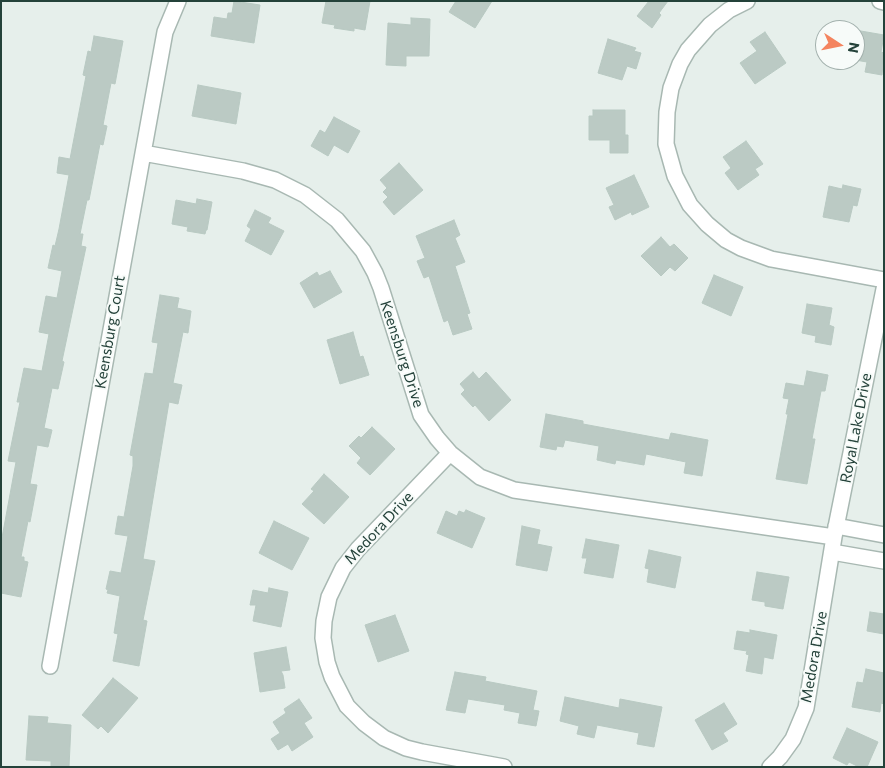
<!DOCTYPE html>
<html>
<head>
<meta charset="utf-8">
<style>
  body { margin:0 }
  #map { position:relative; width:885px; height:768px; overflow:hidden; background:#e6efeb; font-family:Commissioner,sans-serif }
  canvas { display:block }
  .frame { position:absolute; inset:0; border:2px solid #24423a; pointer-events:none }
  .north { position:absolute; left:815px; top:20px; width:50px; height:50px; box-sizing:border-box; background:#f7fbf9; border:1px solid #a3b1ad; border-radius:50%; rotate:101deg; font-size:14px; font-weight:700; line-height:20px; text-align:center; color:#24423a }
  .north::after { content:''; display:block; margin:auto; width:18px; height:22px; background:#f4845f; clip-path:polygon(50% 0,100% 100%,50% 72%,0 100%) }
</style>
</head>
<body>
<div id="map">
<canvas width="885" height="768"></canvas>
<div class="frame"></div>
<div class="north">N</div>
</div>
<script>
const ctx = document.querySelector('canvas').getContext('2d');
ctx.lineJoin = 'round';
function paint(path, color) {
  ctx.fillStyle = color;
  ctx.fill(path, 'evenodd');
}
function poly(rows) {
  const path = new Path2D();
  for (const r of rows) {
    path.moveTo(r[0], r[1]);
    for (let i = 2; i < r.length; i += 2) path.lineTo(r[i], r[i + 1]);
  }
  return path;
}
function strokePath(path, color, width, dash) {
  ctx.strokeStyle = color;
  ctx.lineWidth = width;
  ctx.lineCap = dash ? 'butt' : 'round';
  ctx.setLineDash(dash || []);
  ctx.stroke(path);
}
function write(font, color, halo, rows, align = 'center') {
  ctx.font = font + ' Commissioner,sans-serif';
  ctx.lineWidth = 4;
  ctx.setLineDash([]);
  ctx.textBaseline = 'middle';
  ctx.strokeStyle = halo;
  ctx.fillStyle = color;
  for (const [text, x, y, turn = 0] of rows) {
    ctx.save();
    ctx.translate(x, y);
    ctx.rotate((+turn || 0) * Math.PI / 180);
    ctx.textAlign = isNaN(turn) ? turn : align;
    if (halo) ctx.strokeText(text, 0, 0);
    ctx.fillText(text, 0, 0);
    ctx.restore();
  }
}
const building = poly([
  [234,1,260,5,254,43,211,36,214,17,227,19,228,13,232,13,234,1],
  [326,1,370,1,365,30,354,28,354,31,334,28,335,25,322,23,326,1],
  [456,1,492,1,475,28,449,12,456,1],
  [649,1,668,1,659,13,661,15,652,28,637,16,649,1],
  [411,18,430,19,429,56,406,56,406,66,386,65,388,23,411,25,411,18],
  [855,30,884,35,881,52,884,53,882,75,865,72,867,62,855,60,855,30],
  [765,32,786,63,755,84,740,63,757,51,750,42,765,32],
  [94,36,123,41,115,84,111,83,103,125,107,126,103,145,100,144,89,200,87,200,80,234,83,234,81,246,86,247,62,361,64,362,58,389,52,388,44,428,52,430,48,447,37,445,30,484,37,485,30,522,28,521,21,557,24,557,24,561,28,562,21,597,1,593,1,543,16,462,8,461,20,402,17,402,24,368,42,371,49,334,39,332,46,296,57,298,62,271,48,268,53,245,55,246,59,229,69,175,57,173,59,157,70,159,86,76,83,75,88,51,91,52,94,36],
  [608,39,636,48,634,51,641,53,636,69,627,66,622,80,598,73,608,39],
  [198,85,241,93,236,124,192,116,198,85],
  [593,110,625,110,625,135,628,135,628,153,610,153,610,140,589,140,589,116,593,116,593,110],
  [334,117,360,131,348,153,334,145,328,156,311,146,320,130,325,133,334,117],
  [746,141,763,164,755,169,759,175,738,190,725,173,731,168,723,157,746,141],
  [399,163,423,190,394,215,383,202,388,197,383,192,387,188,380,180,399,163],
  [634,175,649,207,632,215,631,212,615,220,609,207,614,205,606,188,634,175],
  [843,185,861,189,857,206,853,205,849,222,823,217,829,186,842,189,843,185],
  [197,199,212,202,207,230,206,230,205,234,187,231,188,227,172,224,176,200,196,204,197,199],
  [255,210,271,218,268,223,284,231,271,255,245,241,251,229,247,226,255,210],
  [454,220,460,235,455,238,465,262,455,266,470,313,467,314,472,329,453,335,448,320,444,322,429,276,424,278,417,261,425,258,416,236,454,220],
  [661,237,670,247,674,244,688,258,675,271,670,267,661,276,641,256,661,237],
  [330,271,342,292,314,308,300,283,317,272,319,276,330,271],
  [714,275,743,287,731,316,702,303,714,275],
  [160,295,179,298,177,308,191,311,188,333,183,332,173,383,182,385,178,404,169,402,143,559,155,561,143,620,147,621,139,666,113,661,118,634,114,633,120,596,107,593,108,590,106,589,110,571,121,573,128,536,115,534,118,516,124,517,133,466,133,456,130,455,145,373,153,374,158,343,152,342,160,295],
  [807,304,832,308,829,325,834,327,831,345,815,342,816,336,802,333,807,304],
  [353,332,360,357,363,356,369,375,340,384,327,340,353,332],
  [807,371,828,375,825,391,821,391,812,439,815,439,807,484,776,479,788,414,786,414,789,399,783,398,786,383,804,386,807,371],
  [473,372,479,379,486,372,511,400,489,421,475,405,473,407,461,394,465,390,460,384,473,372],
  [546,414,583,421,583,424,669,440,671,433,708,440,702,476,684,473,686,462,646,454,644,465,616,460,615,464,597,460,599,446,565,440,563,447,557,446,556,450,540,447,546,414],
  [372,427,395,449,370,475,357,463,361,458,349,446,359,436,361,438,372,427],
  [324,474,349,497,324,524,302,504,314,491,311,489,324,474],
  [466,510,485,518,472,548,437,533,446,511,457,516,459,511,464,513,466,510],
  [274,521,309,538,292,570,259,553,274,521],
  [522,526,540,530,537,544,552,547,547,571,516,565,522,526],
  [586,539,619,545,613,578,584,573,587,558,582,558,586,539],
  [649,550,681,557,675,588,647,582,649,569,645,568,649,550],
  [757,572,789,577,783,609,765,606,765,602,752,600,757,572],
  [269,588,288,592,281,627,253,621,256,605,250,605,253,590,268,593,269,588],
  [870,612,884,614,884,634,867,631,870,612],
  [395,615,409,651,378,662,365,625,395,615],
  [750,630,777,635,773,659,764,657,762,674,746,671,749,655,746,654,747,651,734,649,737,631,750,633,750,630],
  [286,647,290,670,281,671,283,675,285,688,260,692,254,653,286,647],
  [866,669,884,673,884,704,881,703,880,712,852,707,857,682,863,683,866,669],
  [455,672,486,677,485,681,537,691,533,710,539,711,536,726,518,723,520,713,504,710,505,705,468,699,465,713,446,710,455,672],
  [113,678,138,698,108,733,101,726,98,729,82,715,113,678],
  [565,697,619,708,620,699,662,707,654,747,637,744,639,733,597,725,594,738,577,734,579,726,560,721,565,697],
  [299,699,312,718,304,723,313,737,292,751,288,744,278,750,271,739,280,733,273,722,286,713,284,709,299,699],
  [724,703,737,724,723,733,728,741,712,750,695,720,724,703],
  [29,716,48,717,47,723,71,725,69,767,51,767,51,761,26,760,29,716],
  [847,728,878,742,867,767,859,767,849,762,847,765,833,758,847,728]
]);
paint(building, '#bbcac4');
strokePath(building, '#b8c9c2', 1);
const street = poly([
  [747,1,729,10,710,25,688,50,680,64,671,88,667,112,666,144,675,176,690,205,707,224,726,240,741,248,771,259,884,280],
  [880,1,884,2],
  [143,153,243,171,275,180,305,195,337,220,363,251,375,273,381,288,421,415,437,438,450,453,480,477,514,490,834,537],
  [450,453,358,549,343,568,329,597,324,621,323,638,327,662,332,677,347,706,364,723,384,738,406,748,422,752,504,767],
  [836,526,884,535],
  [832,552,884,561],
  [50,666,163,43,165,32,178,1],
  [770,767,780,757,793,739,806,708,834,537,884,289]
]);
strokePath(street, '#a8b8b2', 18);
strokePath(street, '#fff', 15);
write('15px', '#24423a', '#f7fbf9', [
  ["Keensburg Court",110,332,-80],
  ["Keensburg Drive",402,354,72],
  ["Royal Lake Drive",856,428,-79],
  ["Medora Drive",379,528,-47],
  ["Medora Drive",814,657,-80]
]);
</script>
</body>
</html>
